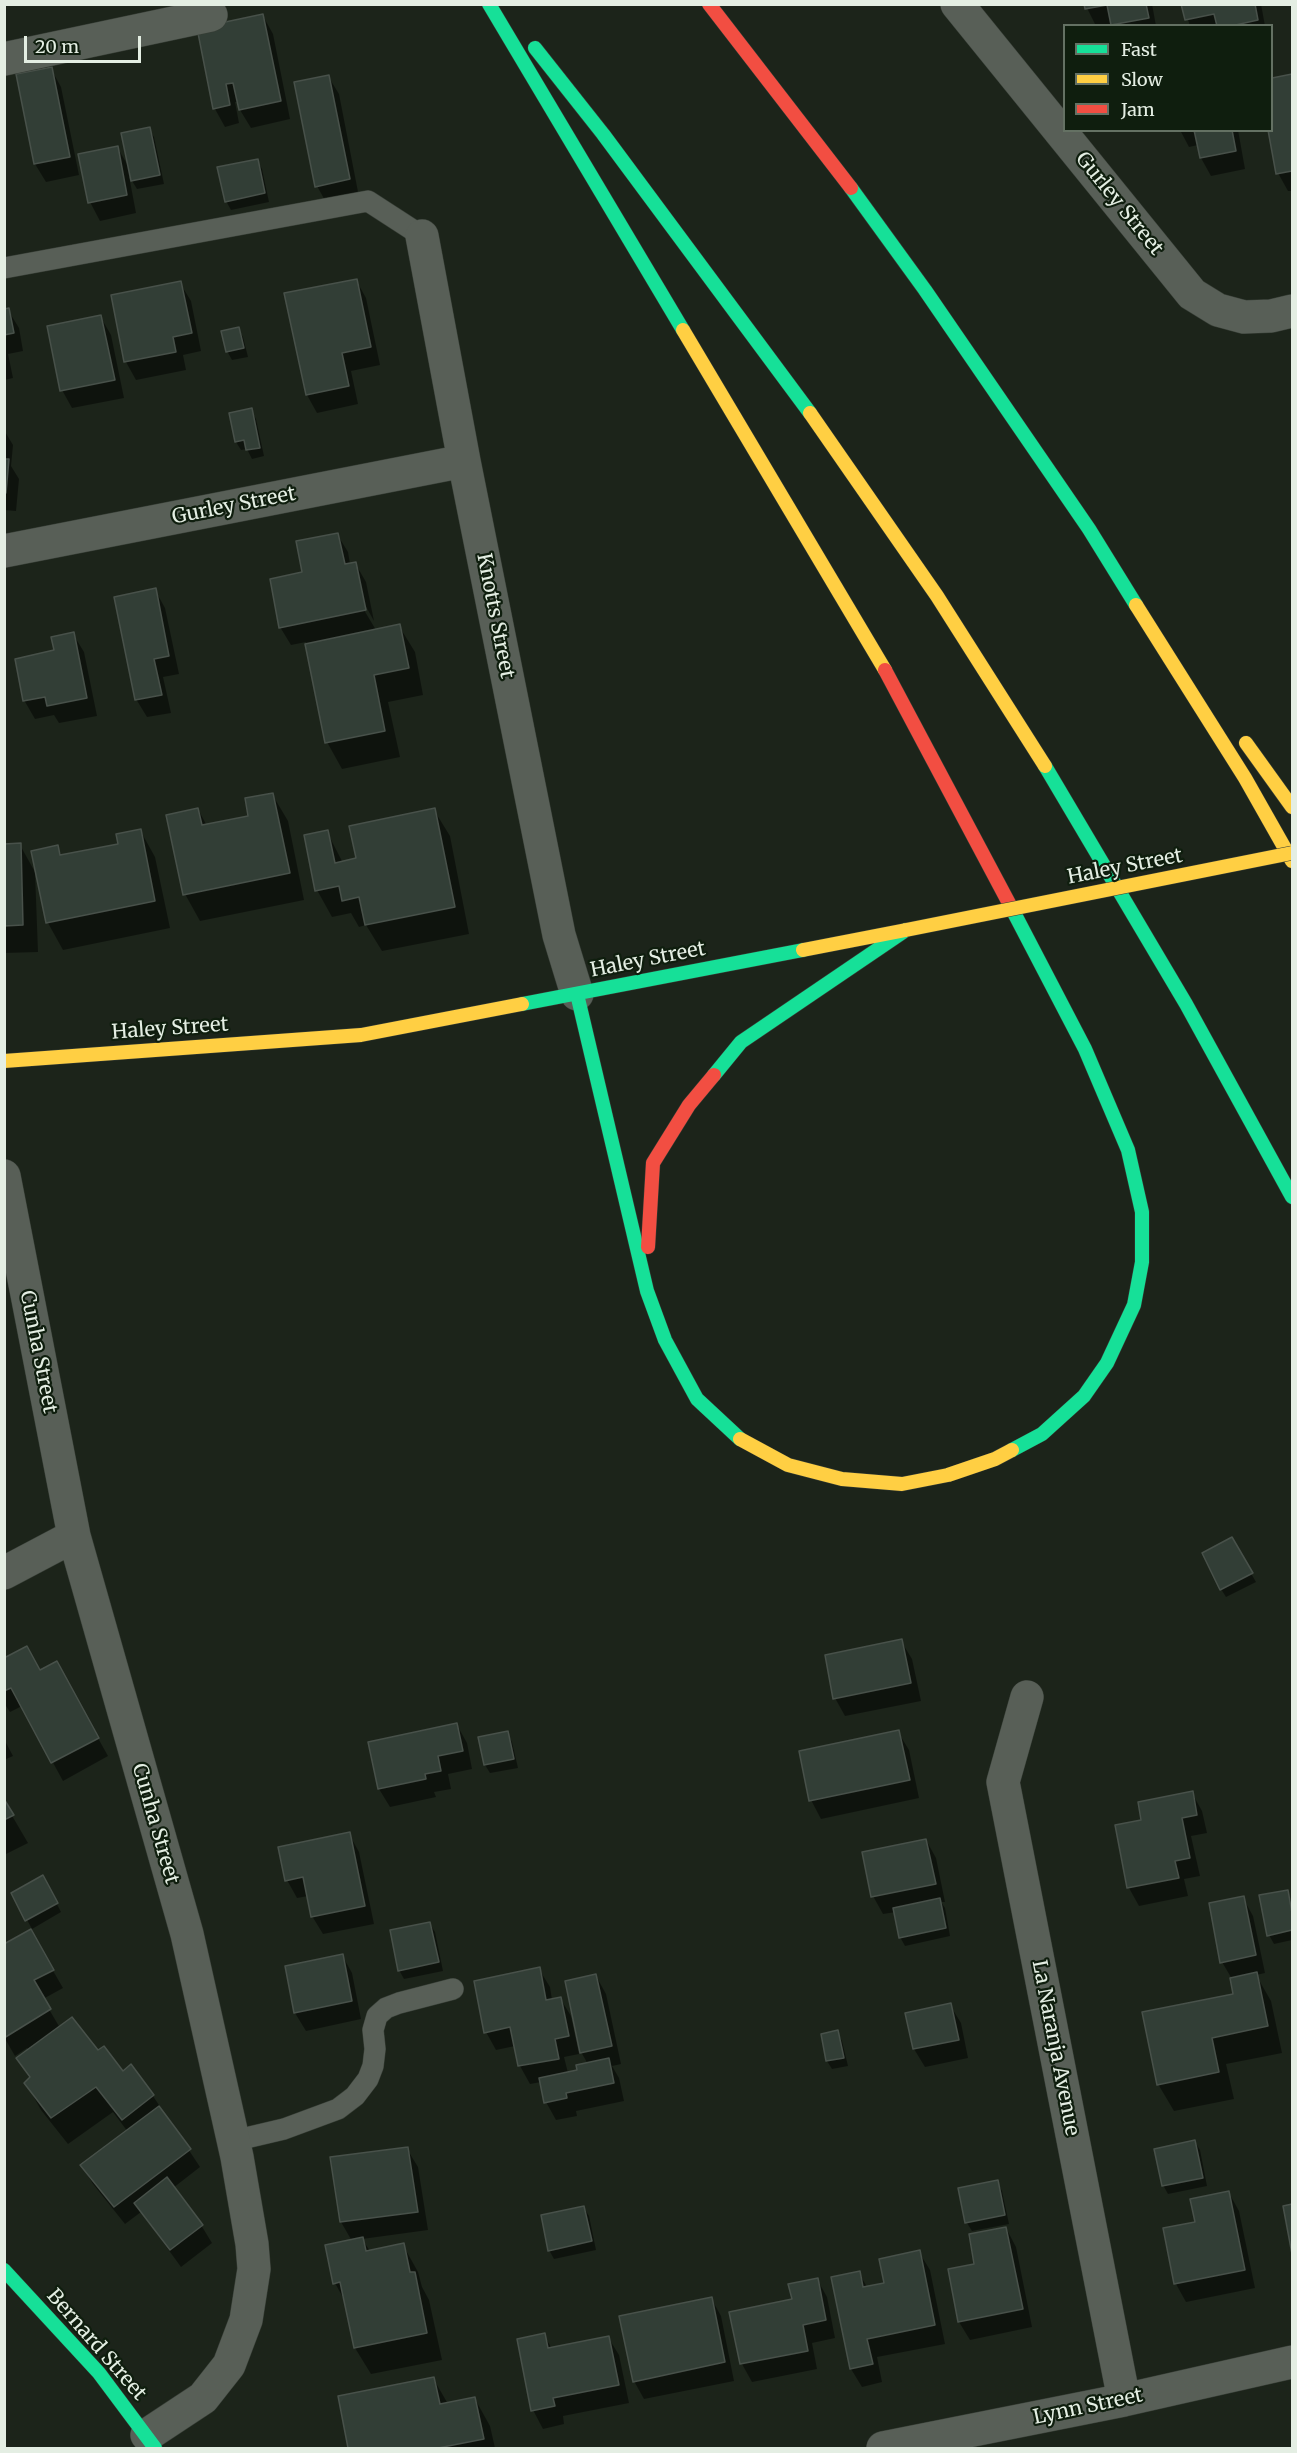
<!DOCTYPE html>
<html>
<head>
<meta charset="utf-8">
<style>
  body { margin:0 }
  #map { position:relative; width:1297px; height:2453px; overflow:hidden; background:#1c241a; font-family:Merriweather,serif }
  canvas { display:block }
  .frame { position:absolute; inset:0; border:6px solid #e4eee3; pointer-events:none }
  .legend { position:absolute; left:1063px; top:24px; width:210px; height:108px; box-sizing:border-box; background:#0f1e0e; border:2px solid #647163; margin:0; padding:8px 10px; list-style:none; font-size:18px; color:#e4eee3 }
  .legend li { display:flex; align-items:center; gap:12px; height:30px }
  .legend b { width:30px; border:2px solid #647163 }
  .scale { position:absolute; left:24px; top:36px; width:117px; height:27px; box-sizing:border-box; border:3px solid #e4eee3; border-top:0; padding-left:8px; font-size:18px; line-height:21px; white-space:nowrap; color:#e4eee3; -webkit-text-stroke:4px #0f1e0e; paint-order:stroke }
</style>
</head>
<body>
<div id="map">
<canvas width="1297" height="2453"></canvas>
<div class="frame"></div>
<ul class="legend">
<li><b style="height:8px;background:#16e098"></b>Fast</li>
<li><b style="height:8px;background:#ffcf43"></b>Slow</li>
<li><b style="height:8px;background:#f24e42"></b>Jam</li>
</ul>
<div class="scale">20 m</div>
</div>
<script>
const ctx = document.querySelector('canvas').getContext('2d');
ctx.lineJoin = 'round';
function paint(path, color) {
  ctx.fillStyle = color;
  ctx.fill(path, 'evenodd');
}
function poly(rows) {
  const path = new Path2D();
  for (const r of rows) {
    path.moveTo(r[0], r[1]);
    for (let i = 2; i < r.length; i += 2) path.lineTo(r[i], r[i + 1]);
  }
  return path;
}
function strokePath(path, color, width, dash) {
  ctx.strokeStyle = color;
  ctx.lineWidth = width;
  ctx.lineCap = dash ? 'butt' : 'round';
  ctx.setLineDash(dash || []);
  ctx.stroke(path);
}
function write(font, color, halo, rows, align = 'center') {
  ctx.font = font + ' Merriweather,serif';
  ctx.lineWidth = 4.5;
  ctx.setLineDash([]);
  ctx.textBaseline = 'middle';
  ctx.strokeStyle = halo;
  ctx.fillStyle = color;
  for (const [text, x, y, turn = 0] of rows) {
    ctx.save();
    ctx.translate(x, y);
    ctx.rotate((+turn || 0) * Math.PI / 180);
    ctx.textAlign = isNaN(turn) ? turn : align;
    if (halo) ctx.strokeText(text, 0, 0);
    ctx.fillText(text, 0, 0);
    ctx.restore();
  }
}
paint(poly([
  [1085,4,1152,4,1156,26,1096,26],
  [1183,4,1261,4,1265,26,1190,26],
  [263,16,273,34,290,119,251,128,240,110,239,102,235,102,239,123,225,127,215,109,199,29],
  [51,69,61,87,79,175,46,182,35,164],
  [328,76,339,94,359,197,327,204,317,186],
  [1292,76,1292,191,1288,191,1278,173,1272,130,1272,80],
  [149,129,154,137,164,184,137,189,129,176,136,213,100,221,90,202,117,147,130,169],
  [1180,130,1238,130,1245,169,1211,176,1201,158,1198,145,1189,147],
  [257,160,262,169,269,202,231,210,226,201],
  [356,280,366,298,380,365,351,371,358,404,317,413,307,395],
  [180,283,191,301,201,351,183,355,186,370,136,380,126,362,113,297],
  [8,310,19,328,23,351,8,354,13,378,4,380,4,311],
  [100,316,111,335,124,398,72,408,62,390],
  [238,329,243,337,248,357,232,360,227,351],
  [251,410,256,419,264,456,252,459,247,449,241,450,236,442],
  [4,430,13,445,11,466,19,479,16,511,4,510],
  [337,534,348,552,350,564,355,563,366,582,374,621,364,603,361,605,376,630,399,626,415,652,423,695,388,702,400,757,342,769,327,742,306,642,291,645,280,627,304,573],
  [155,590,165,608,179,674,163,677,171,713,147,717,136,699],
  [73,634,84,652,97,716,59,723,54,715,35,719,24,700,55,652],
  [272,794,288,821,304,900,200,921,185,894,198,809,207,826,250,817],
  [434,810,450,836,469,934,382,951,366,925,359,927,351,913,332,917,317,890,327,832,343,863,357,859],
  [140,830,155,857,170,928,63,950,48,923,33,852,57,847,62,856,119,845],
  [4,845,20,845,35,872,38,952,4,953],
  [1231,1539,1256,1582,1226,1597,1221,1589],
  [901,1641,912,1659,921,1701,845,1716,835,1698],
  [4,1660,66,1681,108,1756,63,1781,22,1706,10,1712,4,1703],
  [457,1725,467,1743,472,1769,448,1774,451,1789,434,1792,436,1797,390,1807,379,1789],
  [898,1732,909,1750,919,1798,821,1819,811,1800],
  [507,1733,512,1742,518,1768,490,1773,485,1765],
  [4,1739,13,1756,4,1760],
  [1192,1793,1202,1811,1207,1833,1191,1836,1200,1876,1184,1879,1188,1896,1139,1906,1129,1888,1117,1827,1143,1821],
  [4,1802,28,1843,4,1855],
  [349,1834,359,1852,374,1924,323,1934,312,1916,308,1896,297,1898,287,1880],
  [926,1840,936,1858,945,1902,941,1902,945,1908,950,1936,905,1946,900,1937,896,1912,883,1914,873,1896],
  [43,1877,61,1912,32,1929,13,1894],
  [1287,1891,1292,1903,1292,1940,1274,1944,1269,1935],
  [1243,1898,1253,1916,1265,1973,1256,1975,1271,2001,1282,2053,1226,2064,1234,2099,1174,2111,1158,2084,1235,1995,1232,1979,1222,1962],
  [430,1924,435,1932,443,1971,404,1979,399,1970],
  [30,1931,63,1988,43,1999,60,2028,98,2052,153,2096,200,2167,173,2188,201,2225,212,2243,181,2267,141,2212,125,2224,93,2184,82,2166,128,2132,113,2112,68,2144,41,2110,26,2083,30,2079,18,2059,29,2050,27,2048,15,2056,4,2037],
  [342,1955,352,1973,361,2019,306,2031,295,2013],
  [539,1969,550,1987,552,2000,560,1998,571,2016,579,2054,564,2057,568,2073,578,2071,588,2064,581,2052,596,1976,606,1994,621,2064,612,2066,619,2078,624,2101,576,2111,577,2116,556,2120,546,2102,541,2082,530,2084,520,2066,515,2046,496,2050,486,2032],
  [950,2005,961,2023,968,2058,925,2067,914,2049],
  [837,2032,842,2041,848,2066,832,2069,827,2061],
  [1195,2142,1200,2150,1207,2186,1168,2194,1163,2185],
  [407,2149,418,2167,428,2230,362,2239,370,2251,403,2245,418,2272,422,2287,429,2300,442,2360,371,2374,355,2348,346,2303,335,2283,352,2241,341,2222,332,2158],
  [997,2182,1002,2191,1009,2224,972,2231,967,2223,959,2190],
  [1229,2193,1239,2211,1255,2288,1186,2302,1176,2284,1165,2230,1197,2223],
  [1292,2206,1292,2246,1284,2207],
  [584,2208,589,2216,596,2250,554,2259,549,2250],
  [1006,2228,1016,2247,1032,2327,970,2340,959,2322,976,2265],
  [919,2252,930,2270,945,2344,877,2357,882,2382,862,2387,851,2369,859,2273,867,2287,886,2284],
  [817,2279,827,2297,835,2338,812,2343,817,2369,752,2382,742,2364,731,2313,794,2300],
  [711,2298,721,2316,734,2381,644,2399,634,2381],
  [544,2335,552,2349,608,2337,619,2355,629,2403,563,2416,564,2424,543,2429,533,2410],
  [433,2378,448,2404,475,2399,490,2426,495,2448,350,2448,340,2398]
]), '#0007');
const building = poly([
  [1084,4,1146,4,1149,18,1111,25,1107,5,1085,9,1084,4],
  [1181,4,1255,4,1258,20,1231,26,1217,26,1214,14,1185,20,1181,4],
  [263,14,281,101,239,110,233,83,226,84,230,105,213,109,197,28,263,14],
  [52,67,70,157,34,164,16,74,52,67],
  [1292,74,1292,171,1276,174,1268,130,1272,130,1272,78,1292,74],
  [329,75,350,179,315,187,294,82,329,75],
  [150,127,160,175,131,181,121,133,150,127],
  [1194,130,1232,130,1236,151,1200,158,1194,130],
  [118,146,127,195,88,203,78,154,118,146],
  [258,159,265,193,225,202,217,167,258,159],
  [357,279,371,347,342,353,349,386,306,395,284,293,357,279],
  [181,281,192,333,173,337,176,352,124,362,111,295,181,281],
  [9,308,14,333,4,335,4,309,9,308],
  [101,315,115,380,60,391,47,326,101,315],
  [239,327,244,348,226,352,221,331,239,327],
  [252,408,260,448,246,450,244,440,235,442,229,413,252,408],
  [4,459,9,459,6,493,4,493,4,459],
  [338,533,345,564,356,562,366,610,279,628,270,579,302,572,296,541,338,533],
  [156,588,169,656,154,659,162,695,135,700,114,597,156,588],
  [400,624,409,668,374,675,385,731,325,743,305,644,400,624],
  [74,632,87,698,47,706,45,697,23,701,15,659,54,650,51,637,74,632],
  [273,793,290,873,183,895,166,815,198,808,202,825,248,816,245,798,273,793],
  [435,808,455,907,365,925,359,897,342,901,339,886,315,891,304,835,328,830,335,863,356,858,349,826,435,808],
  [141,829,155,901,46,923,31,851,58,845,60,855,118,844,116,834,141,829],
  [21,843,23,925,4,926,4,844,21,843],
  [1232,1537,1253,1573,1220,1590,1202,1553,1232,1537],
  [902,1639,911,1683,833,1699,825,1655,902,1639],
  [27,1646,40,1670,57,1661,99,1738,51,1763,11,1688,4,1691,4,1658,27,1646],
  [457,1723,463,1751,438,1756,441,1771,425,1774,426,1779,378,1789,368,1742,457,1723],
  [899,1730,910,1780,809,1801,799,1751,899,1730],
  [508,1731,514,1759,484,1765,478,1737,508,1731],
  [1193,1791,1197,1815,1182,1818,1190,1858,1175,1861,1179,1878,1127,1888,1115,1825,1141,1820,1138,1802,1193,1791],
  [4,1799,14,1815,4,1820,4,1799],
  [350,1832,365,1906,311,1917,303,1877,285,1881,278,1847,350,1832],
  [926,1839,936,1884,871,1897,862,1852,926,1839],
  [43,1875,58,1903,25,1921,11,1893,43,1875],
  [1288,1890,1292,1913,1292,1930,1267,1936,1259,1895,1288,1890],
  [1244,1896,1256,1955,1220,1963,1209,1903,1244,1896],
  [940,1898,946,1928,899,1938,893,1908,940,1898],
  [430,1922,439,1962,398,1971,390,1930,430,1922],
  [31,1929,54,1970,34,1980,51,2009,4,2038,4,1944,31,1929],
  [343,1954,352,2001,294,2013,285,1966,343,1954],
  [540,1967,546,2000,561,1997,569,2036,555,2039,559,2059,518,2066,510,2027,484,2033,474,1981,540,1967],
  [1257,1972,1268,2026,1212,2038,1219,2072,1157,2085,1142,2012,1233,1994,1230,1978,1257,1972],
  [596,1974,612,2046,580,2053,565,1981,596,1974],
  [951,2003,959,2040,913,2049,905,2013,951,2003],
  [72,2017,98,2050,104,2046,123,2071,131,2064,154,2095,122,2120,96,2087,51,2118,24,2083,30,2077,16,2058,72,2017],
  [838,2030,844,2058,826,2061,821,2034,838,2030],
  [609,2058,614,2083,566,2093,567,2098,544,2103,539,2078,577,2070,576,2065,609,2058],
  [159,2106,191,2149,114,2207,80,2165,159,2106],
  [1195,2140,1203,2178,1162,2186,1154,2149,1195,2140],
  [408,2147,418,2212,340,2222,330,2157,408,2147],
  [167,2177,203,2225,170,2250,134,2203,167,2177],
  [998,2180,1005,2215,965,2223,958,2188,998,2180],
  [1229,2191,1245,2270,1174,2284,1163,2228,1195,2222,1190,2199,1229,2191],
  [1292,2204,1292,2254,1283,2206,1292,2204],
  [584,2206,592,2241,548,2251,541,2215,584,2206],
  [1006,2227,1023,2309,958,2322,948,2269,974,2264,969,2234,1006,2227],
  [363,2237,366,2251,404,2243,410,2272,415,2272,427,2333,354,2348,340,2282,333,2284,325,2245,363,2237],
  [920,2250,935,2325,867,2339,873,2364,850,2369,831,2277,860,2271,863,2287,884,2283,879,2259,920,2250],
  [818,2278,826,2320,803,2325,808,2351,740,2364,729,2312,792,2299,788,2284,818,2278],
  [712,2297,725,2362,633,2382,619,2316,712,2297],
  [545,2333,548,2348,609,2336,619,2385,553,2398,555,2406,531,2411,517,2339,545,2333],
  [434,2377,440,2404,475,2397,484,2439,438,2448,348,2448,338,2396,434,2377]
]);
paint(building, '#323e36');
strokePath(building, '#48514a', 1.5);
const lane = poly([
  [4,268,368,201,422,236],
  [233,2141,284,2129,338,2109,355,2096,368,2079,373,2066,375,2049,373,2030,377,2016,386,2008,399,2003,453,1989]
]);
const street = poly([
  [957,4,1192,294,1218,310,1244,317,1271,316,1292,311],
  [4,59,211,15],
  [422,236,464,461,559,935,577,994],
  [4,551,464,461],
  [4,1176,74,1536,187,1934,237,2157,252,2244,254,2269,246,2320,229,2365,203,2398,147,2435],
  [4,1573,74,1536],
  [1027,1697,1003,1782,1124,2400],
  [883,2448,1124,2400,1292,2362]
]);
const fast = poly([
  [489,4,683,330],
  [535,48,603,134,810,413],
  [851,188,925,290,1089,529,1136,605],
  [1045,766,1186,1004,1292,1197],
  [1011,907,1085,1049,1128,1150,1142,1212,1142,1262,1134,1305,1107,1363,1084,1396,1042,1434,1012,1450],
  [577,994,647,1291,665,1340,697,1399,740,1439],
  [522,1004,803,950],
  [714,1075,741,1042,906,930],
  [4,2270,99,2373,155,2448]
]);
const slow = poly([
  [683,330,885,670],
  [810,413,937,596,1045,766],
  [1136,605,1245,778,1292,861],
  [1246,743,1292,807],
  [803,950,906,930],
  [4,1061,361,1035,522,1004],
  [740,1439,788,1465,842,1479,902,1484,948,1475,995,1459,1012,1450]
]);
const jam = poly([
  [709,4,851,188],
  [885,670,1011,907],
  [648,1247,653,1163,689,1105,714,1075]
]);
strokePath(lane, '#373e36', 22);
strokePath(street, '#373e36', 34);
strokePath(fast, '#373e36', 15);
strokePath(slow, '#373e36', 15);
strokePath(jam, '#373e36', 15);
strokePath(lane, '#585f57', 21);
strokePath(street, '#585f57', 33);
strokePath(fast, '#16e098', 14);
strokePath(slow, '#ffcf43', 14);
strokePath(jam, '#f24e42', 14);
const slowBridge = poly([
  [906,930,1292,853]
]);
strokePath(slowBridge, '#373e36', 15, []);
strokePath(slowBridge, '#ffcf43', 14);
write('20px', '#e4eee3', '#0f1e0e', [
  ["Gurley Street",1119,204,51],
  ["Gurley Street",234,506,-11],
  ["Knotts Street",495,616,79],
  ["Haley Street",1125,867,-11],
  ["Haley Street",648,960,-11],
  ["Haley Street",170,1029,-4],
  ["Cunha Street",38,1352,79],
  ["Cunha Street",155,1824,74],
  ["La Naranja Avenue",1055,2048,79],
  ["Bernard Street",96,2345,49],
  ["Lynn Street",1088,2407,-12]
]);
</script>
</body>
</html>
